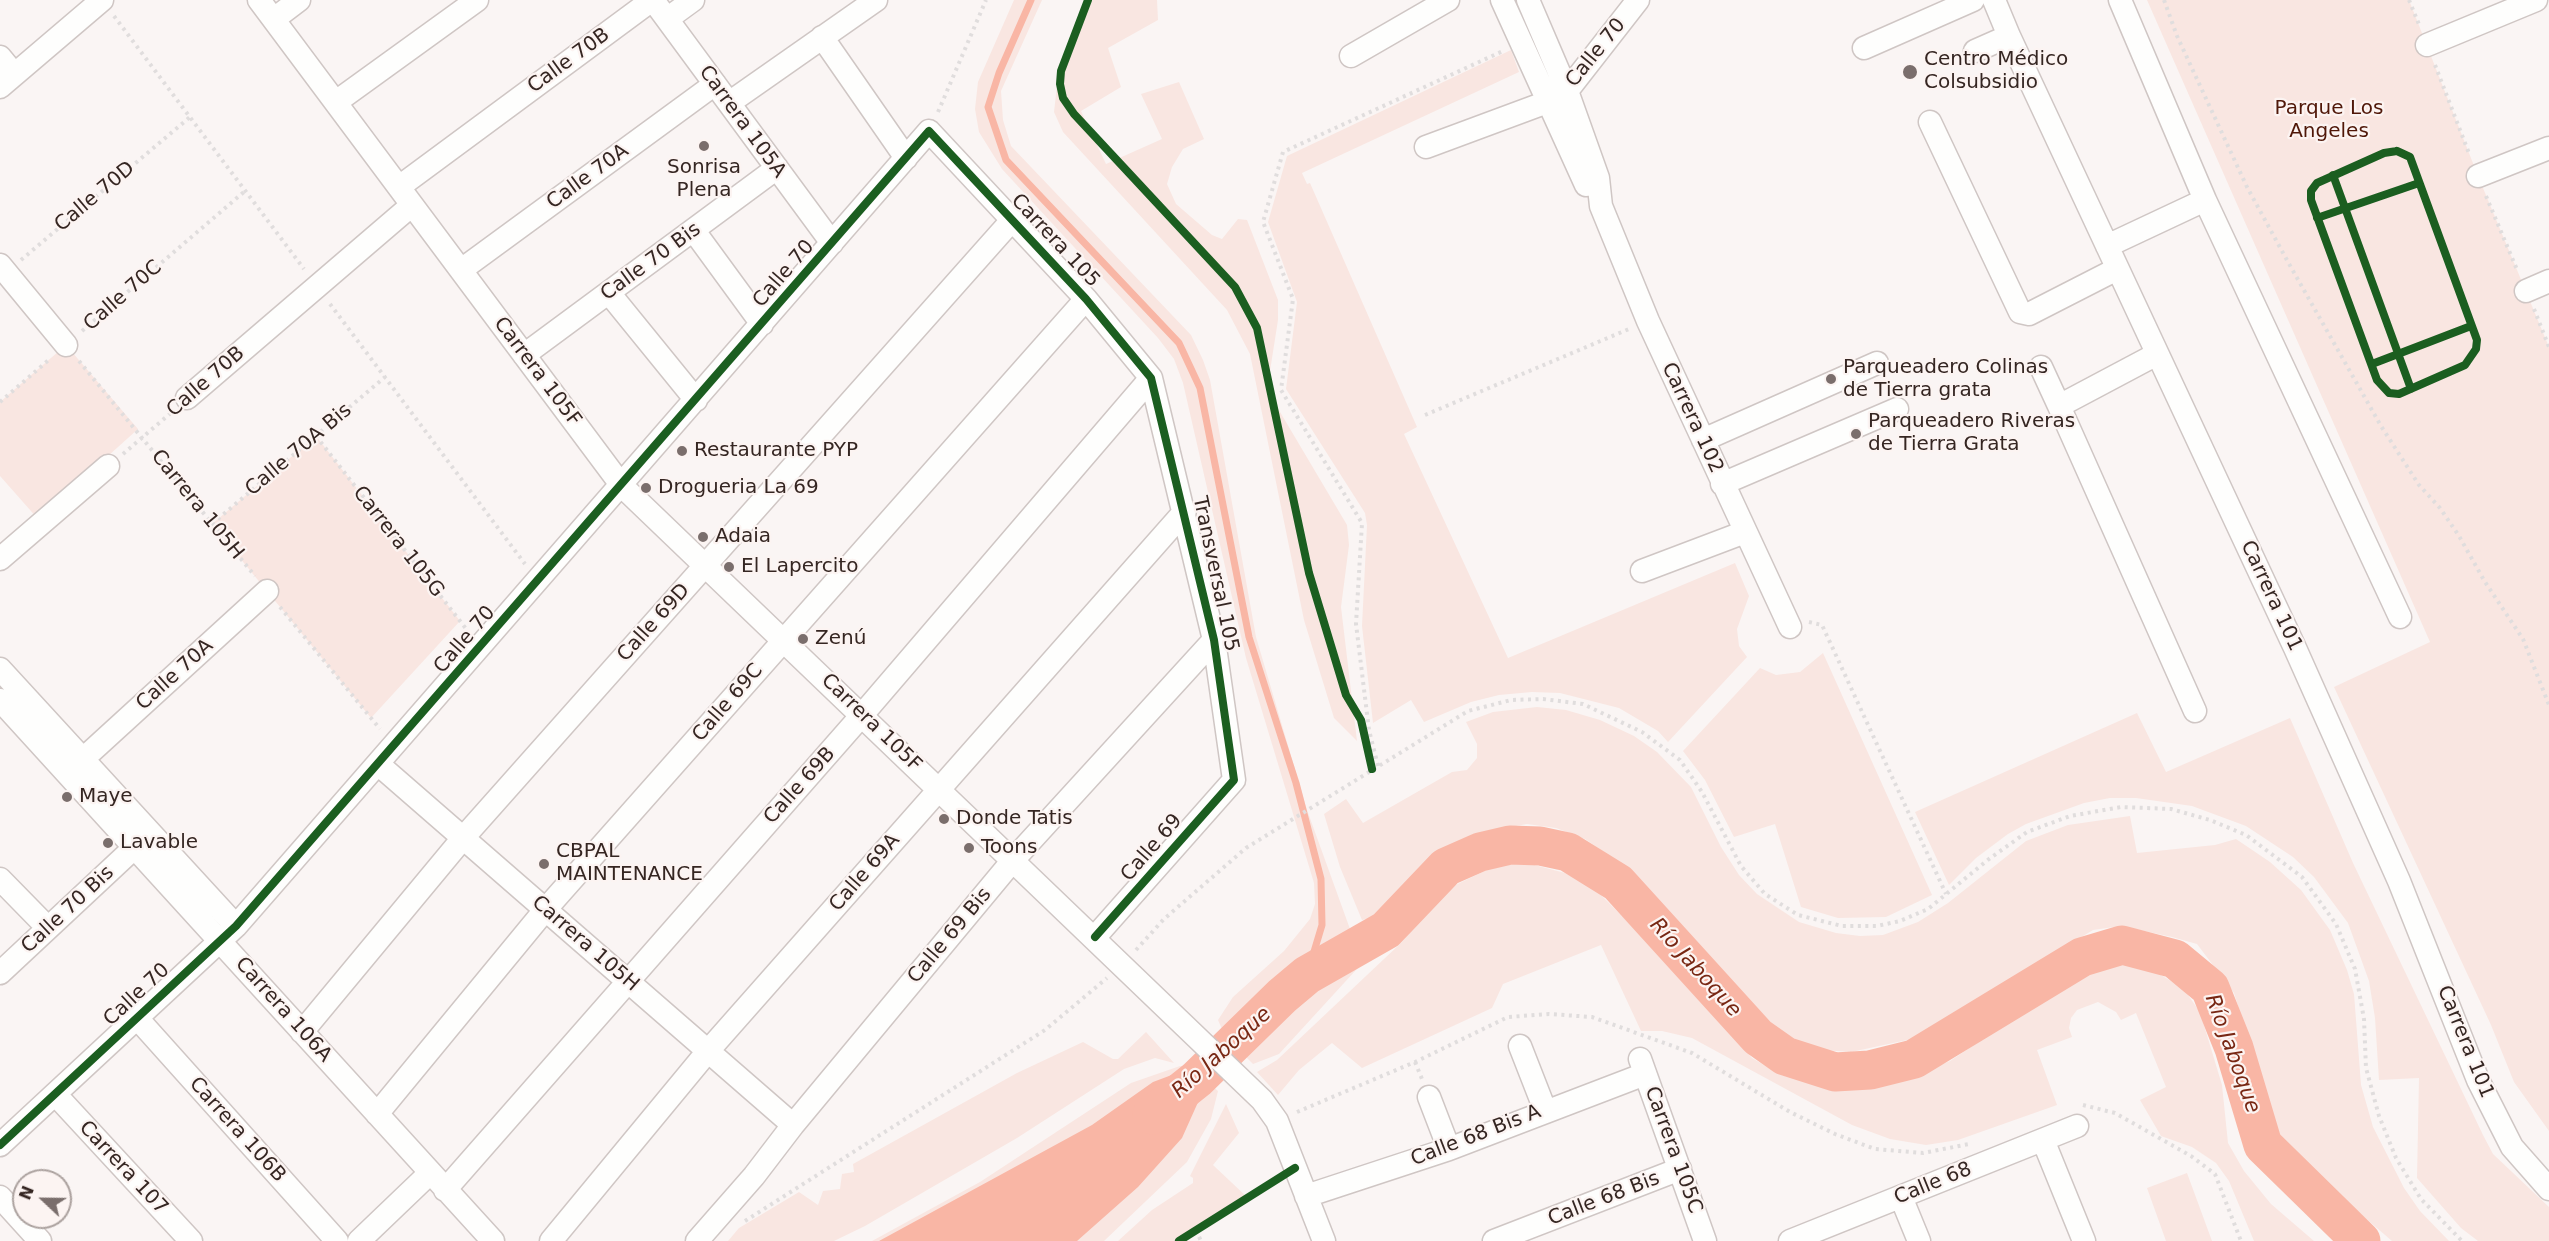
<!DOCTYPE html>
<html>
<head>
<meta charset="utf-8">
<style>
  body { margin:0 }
  #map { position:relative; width:2549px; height:1241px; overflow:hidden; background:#faf5f4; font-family:"DejaVu Sans",sans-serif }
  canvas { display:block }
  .north { position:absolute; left:12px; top:1169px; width:60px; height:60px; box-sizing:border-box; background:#fcf4f2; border:2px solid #aca29f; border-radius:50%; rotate:292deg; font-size:16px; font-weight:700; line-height:24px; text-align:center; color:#352622 }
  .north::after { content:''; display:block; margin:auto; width:21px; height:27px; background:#7a6e6c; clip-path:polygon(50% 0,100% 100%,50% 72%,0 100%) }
</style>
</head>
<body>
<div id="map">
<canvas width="2549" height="1241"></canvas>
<div class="north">N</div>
</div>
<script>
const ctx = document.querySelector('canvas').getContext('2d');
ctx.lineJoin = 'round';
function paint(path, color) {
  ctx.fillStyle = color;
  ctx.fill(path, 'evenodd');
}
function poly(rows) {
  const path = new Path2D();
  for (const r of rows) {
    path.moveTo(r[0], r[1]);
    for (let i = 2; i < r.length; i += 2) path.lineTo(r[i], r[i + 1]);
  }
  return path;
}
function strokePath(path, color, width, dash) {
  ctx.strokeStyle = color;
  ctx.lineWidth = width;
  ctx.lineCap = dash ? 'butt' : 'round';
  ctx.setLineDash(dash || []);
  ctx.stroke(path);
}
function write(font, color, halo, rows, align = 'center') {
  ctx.font = font + ' "DejaVu Sans",sans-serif';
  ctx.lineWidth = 4.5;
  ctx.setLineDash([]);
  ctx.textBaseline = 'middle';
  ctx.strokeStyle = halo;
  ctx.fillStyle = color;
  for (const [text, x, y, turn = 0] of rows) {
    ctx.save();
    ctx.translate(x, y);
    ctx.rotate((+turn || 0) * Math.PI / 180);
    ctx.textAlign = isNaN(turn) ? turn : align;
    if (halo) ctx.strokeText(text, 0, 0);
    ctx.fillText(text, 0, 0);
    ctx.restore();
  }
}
paint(poly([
  [1014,0,1042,0,1001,91,1003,120,1011,146,1191,335,1203,360,1210,380,1256,637,1307,810,1350,929,1363,932,1376,924,1431,871,1450,857,1468,850,1507,840,1551,845,1589,863,1618,883,1753,1032,1767,1043,1797,1058,1844,1065,1917,1043,2071,949,2097,935,2131,933,2182,944,2210,969,2262,1125,2271,1144,2290,1166,2372,1241,2346,1241,2252,1153,2242,1128,2199,986,2178,962,2122,948,2084,956,1921,1059,1860,1080,1827,1080,1782,1067,1754,1049,1696,991,1752,1058,1781,1075,1829,1086,1854,1086,1882,1083,1916,1075,1950,1061,2068,983,2098,969,2125,964,2154,971,2183,988,2200,1012,2222,1085,2228,1143,2244,1171,2271,1204,2314,1241,2254,1241,2229,1181,2216,1163,2192,1147,2161,1136,2140,1100,2166,1087,2136,1013,2121,1020,2116,1012,2098,1002,2077,1010,2071,1018,2069,1028,2072,1037,2037,1050,2057,1105,1958,1140,1926,1145,1890,1139,1852,1125,1692,1038,1662,1031,1641,1031,1601,945,1503,984,1492,1008,1362,1068,1332,1043,1299,1070,1278,1095,1257,1072,1277,1060,1402,942,1445,890,1495,866,1527,863,1565,873,1594,888,1693,987,1599,887,1561,865,1524,856,1504,857,1467,866,1432,887,1279,1054,1253,1064,1225,1036,1218,1020,1233,997,1284,951,1310,919,1315,904,1314,883,1246,658,1183,383,1174,359,1158,338,1002,169,979,132,975,109,978,82],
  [1091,0,1157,0,1158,20,1108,48,1121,87,1081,111,1106,164,1162,139,1141,94,1179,82,1204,139,1183,149,1172,167,1167,184,1176,204,1212,235,1222,239,1238,219,1247,220,1278,300,1278,320,1267,390,1347,525,1349,545,1341,607,1357,741,1334,718,1304,620,1250,354,1227,310,1063,132,1054,112,1058,77],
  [2147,0,2409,0,2478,176,2549,347,2549,1131,2514,1082,2491,1025,2334,687,2430,642],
  [1511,50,1519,72,1302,173,1307,184,1310,183,1417,427,1404,434,1508,658,1735,563,1749,596,1737,629,1739,646,1747,657,1668,742,1658,731,1619,708,1560,693,1532,692,1499,695,1471,702,1424,722,1411,700,1373,723,1362,626,1367,525,1365,513,1286,389,1297,302,1268,222,1287,156],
  [66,345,138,429,38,519,0,476,0,402],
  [316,436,460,621,371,718,212,524],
  [1823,653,1932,895,1886,917,1838,918,1801,907,1775,824,1734,837,1705,780,1683,751,1760,668,1776,675,1800,672],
  [1537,707,1566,710,1600,720,1634,736,1657,752,1691,787,1721,847,1739,875,1757,894,1799,922,1836,933,1860,936,1883,935,1918,922,1948,903,2026,841,2068,825,2130,816,2137,853,2215,845,2236,839,2270,862,2301,890,2330,930,2347,970,2354,994,2361,1085,2373,1127,2404,1188,2420,1211,2449,1241,2392,1241,2298,1160,2279,1137,2234,993,2197,944,2172,937,2121,926,2093,930,1966,1007,1926,1036,1851,1052,1822,1050,1801,1044,1776,1028,1686,933,1630,870,1585,839,1556,828,1527,824,1473,834,1439,853,1400,889,1375,917,1362,920,1340,867,1324,814,1346,799,1363,823,1452,772,1467,770,1477,758,1477,744,1466,722,1493,712],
  [2137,713,2166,772,2290,718,2353,863,2483,1135,2493,1154,2549,1207,2549,1241,2478,1241,2461,1228,2417,1178,2419,1078,2379,1080,2375,1018,2369,981,2348,923,2314,877,2293,857,2246,826,2192,806,2136,798,2110,798,2084,803,2026,824,2008,834,1976,858,1949,885,1915,812],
  [1146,1032,1174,1063,1155,1058,1124,1069,1017,1138,865,1226,834,1241,728,1241,739,1228,799,1192,818,1205,823,1191,840,1189,842,1174,854,1172,853,1164,1017,1073,1083,1042,1113,1059,1118,1059],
  [1180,1066,1192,1067,1218,1091,1211,1119,1187,1162,1104,1241,872,1241,980,1182,1131,1083],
  [1226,1104,1239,1133,1213,1165,1248,1198,1176,1241,1118,1241,1152,1210,1193,1183,1193,1178,1190,1176],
  [2187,1173,2212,1241,2166,1241,2147,1188]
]), '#f9e6e1');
paint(poly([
  [1177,1073,1191,1079,1199,1100,1182,1138,1138,1187,1077,1241,879,1241,1092,1125,1153,1082]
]), '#f9b6a5');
strokePath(poly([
  [1031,0,999,73,988,107,1006,160,1179,343,1200,388,1249,637,1296,783,1321,879,1322,925,1307,975]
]), '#f9b6a5', 7);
strokePath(poly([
  [1152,1115,1197,1079,1282,996,1307,975,1386,930,1446,867,1480,852,1510,845,1540,846,1568,852,1618,883,1758,1037,1785,1056,1835,1072,1870,1070,1914,1059,2082,957,2122,945,2175,959,2210,988,2234,1048,2263,1145,2361,1241]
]), '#f9b6a5', 39);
const minor = poly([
  [259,0,622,486,1262,1100,1277,1121,1324,1241],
  [653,0,832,243],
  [1502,0,1586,185],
  [1528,0,1567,91,1598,178,1601,206,1648,321,1790,627],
  [1994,0,2009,36,2295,648,2399,881,2478,1080,2512,1147,2549,1189],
  [274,19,299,0],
  [667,19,693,0],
  [822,37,906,158],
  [2427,45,2536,0],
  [1864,48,1973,0],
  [1975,51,2009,36],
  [1351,56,1448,0],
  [0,57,14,74],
  [0,87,102,0],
  [336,102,477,0],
  [729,103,876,0],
  [1930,122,2020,312,2029,314,2117,269],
  [1426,147,1550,101,1567,91,1638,0],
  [2478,176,2549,148],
  [399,187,652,0],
  [2205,200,2400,617],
  [694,231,762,324],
  [2107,246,2205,200,2120,0],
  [0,265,66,345],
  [461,270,715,84],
  [2526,291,2549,281],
  [609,293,696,400],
  [2157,354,2059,406,2195,711],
  [524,355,777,168],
  [2041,367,2059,406],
  [187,398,412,205],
  [1703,440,1877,363],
  [1722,484,1897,409],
  [0,559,108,466],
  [1642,571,1745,532],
  [0,669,236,926],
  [0,700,493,1241],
  [83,759,267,591],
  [378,764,793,1125],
  [0,879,48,928],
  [0,973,135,847],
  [137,1018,337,1241],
  [302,1032,463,838,1013,219],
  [1520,1046,1545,1110],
  [1640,1059,1705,1241],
  [55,1094,191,1241],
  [1429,1097,1449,1149],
  [377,1114,545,910,1086,299],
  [2043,1140,2084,1241],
  [0,1145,236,926,929,131,1086,299,1151,378,1214,640,1234,780,1095,937],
  [445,1190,862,715,1151,378],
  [1306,1196,1449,1149,1645,1074],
  [0,1197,40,1241],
  [1901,1197,1919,1241],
  [359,1241,430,1173],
  [551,1241,708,1051,1185,511],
  [697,1241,754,1176,793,1125,1014,859,1214,640],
  [1494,1241,1680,1169],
  [1790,1241,2077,1126]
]);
strokePath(minor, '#cfc6c4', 25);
strokePath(poly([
  [2164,0,2177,36,2247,187,2288,262,2381,426,2419,485,2440,508,2459,536,2485,582,2523,639,2549,705],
  [2409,0,2420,27],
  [114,16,304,269],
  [2435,65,2470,156],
  [938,112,986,0],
  [2486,196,2518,272],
  [21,260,190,117],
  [330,304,525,564],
  [2534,309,2549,347],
  [82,331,245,191],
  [79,361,255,576],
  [0,402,51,358],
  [1425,415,1629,329],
  [316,436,467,630],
  [123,454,172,412],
  [212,524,385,377],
  [280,607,380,729],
  [1809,622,1822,625,1946,894],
  [1378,766,1369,730,1356,624,1362,523,1281,390,1293,299,1263,222,1283,152,1503,51],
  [1136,950,1164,919,1246,848,1468,711,1511,700,1543,699,1583,704,1642,732,1680,760,1702,792,1741,866,1765,894,1798,915,1842,926,1877,926,1900,921,1928,909,1989,859,2027,832,2070,816,2121,807,2171,809,2210,820,2246,835,2302,877,2336,924,2355,969,2364,1019,2366,1068,2379,1116,2396,1158,2421,1199,2462,1241],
  [1415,1062,1422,1079],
  [2083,1105,2115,1113,2191,1156,2215,1174,2241,1241],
  [1297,1112,1415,1062,1508,1017,1549,1014,1592,1017,1692,1053,1790,1112,1835,1134,1875,1149,1923,1153,1969,1144],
  [745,1221,1045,1030,1107,978],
  [1196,1230,1201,1241]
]), '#e0dddd', 4, [3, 4.5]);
strokePath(minor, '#fefefd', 22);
strokePath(poly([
  [1088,0,1061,71,1060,84,1063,98,1074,114,1235,287,1257,328,1309,573,1346,695,1361,720,1372,769],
  [2397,151,2410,157,2477,340,2476,349,2465,365,2399,394,2389,393,2377,380,2311,200,2311,191,2317,183,2384,153,2397,151],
  [2333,175,2411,389],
  [2317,218,2419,183],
  [2372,364,2471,326],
  [0,1145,236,926,929,131,1086,299,1151,378,1214,640,1234,780,1095,937],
  [1179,1241,1295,1168]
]), '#1b5e20', 8);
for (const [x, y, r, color] of [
  [1910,72,8,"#7a6e6c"],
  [704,146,6,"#7a6e6c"],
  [1831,379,6,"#7a6e6c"],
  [1856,434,6,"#7a6e6c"],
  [682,451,6,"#7a6e6c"],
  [646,488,6,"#7a6e6c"],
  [703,537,6,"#7a6e6c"],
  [729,567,6,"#7a6e6c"],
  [803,639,6,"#7a6e6c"],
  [67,797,6,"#7a6e6c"],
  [944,819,6,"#7a6e6c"],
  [108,843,6,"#7a6e6c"],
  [969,848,6,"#7a6e6c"],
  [544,864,6,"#7a6e6c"]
]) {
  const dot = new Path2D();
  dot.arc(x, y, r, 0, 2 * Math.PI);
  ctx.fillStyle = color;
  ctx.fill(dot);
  strokePath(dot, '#fcf4f2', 2);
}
write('20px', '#352622', '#fcf4f2', [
  ["Calle 70",1596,53,-51],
  ["Calle 70B",569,61,-36],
  ["Carrera 105A",742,122,54],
  ["Calle 70A",588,177,-36],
  ["Calle 70D",95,197,-40],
  ["Carrera 105",1055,241,47],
  ["Calle 70 Bis",651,262,-36],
  ["Calle 70",784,274,-49],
  ["Calle 70C",123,296,-41],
  ["Carrera 105F",537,372,53],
  ["Calle 70B",206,382,-41],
  ["Carrera 102",1692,418,65],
  ["Calle 70A Bis",299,450,-40],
  ["Carrera 105H",197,505,51],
  ["Carrera 105G",398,542,52],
  ["Transversal 105",1215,574,78],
  ["Carrera 101",2271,596,65],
  ["Calle 69D",654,623,-48],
  ["Calle 70",465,640,-49],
  ["Calle 70A",175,675,-42],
  ["Calle 69C",728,703,-49],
  ["Carrera 105F",871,723,44],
  ["Calle 69B",800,786,-48],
  ["Calle 69",1152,848,-49],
  ["Calle 69A",865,873,-49],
  ["Calle 70 Bis",68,910,-43],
  ["Calle 69 Bis",950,936,-50],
  ["Carrera 105H",585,944,41],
  ["Calle 70",137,995,-43],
  ["Carrera 106A",283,1010,48],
  ["Carrera 101",2465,1042,68],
  ["Carrera 106B",237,1130,48],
  ["Calle 68 Bis A",1476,1136,-21],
  ["Carrera 105C",1673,1150,70],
  ["Carrera 107",123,1168,47],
  ["Calle 68",1933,1184,-22],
  ["Calle 68 Bis",1604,1199,-21]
]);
write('20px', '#352622', '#fcf4f2', [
  ["Centro Médico",1924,60],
  ["Colsubsidio",1924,83],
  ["Sonrisa",704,168,"center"],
  ["Plena",704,191,"center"],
  ["Parqueadero Colinas",1843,368],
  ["de Tierra grata",1843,391],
  ["Parqueadero Riveras",1868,422],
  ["de Tierra Grata",1868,445],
  ["Restaurante PYP",694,451],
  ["Drogueria La 69",658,488],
  ["Adaia",715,537],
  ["El Lapercito",741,567],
  ["Zenú",815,639],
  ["Maye",79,797],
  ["Donde Tatis",956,819],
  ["Lavable",120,843],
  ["Toons",981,848],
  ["CBPAL",556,852],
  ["MAINTENANCE",556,875]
], 'left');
write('20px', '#501809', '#fcf4f2', [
  ["Parque Los",2329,109],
  ["Angeles",2329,132]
]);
write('italic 21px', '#782713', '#fcf4f2', [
  ["Río Jaboque",1695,968,48],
  ["Río Jaboque",1222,1053,-42],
  ["Río Jaboque",2232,1054,70]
]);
</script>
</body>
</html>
